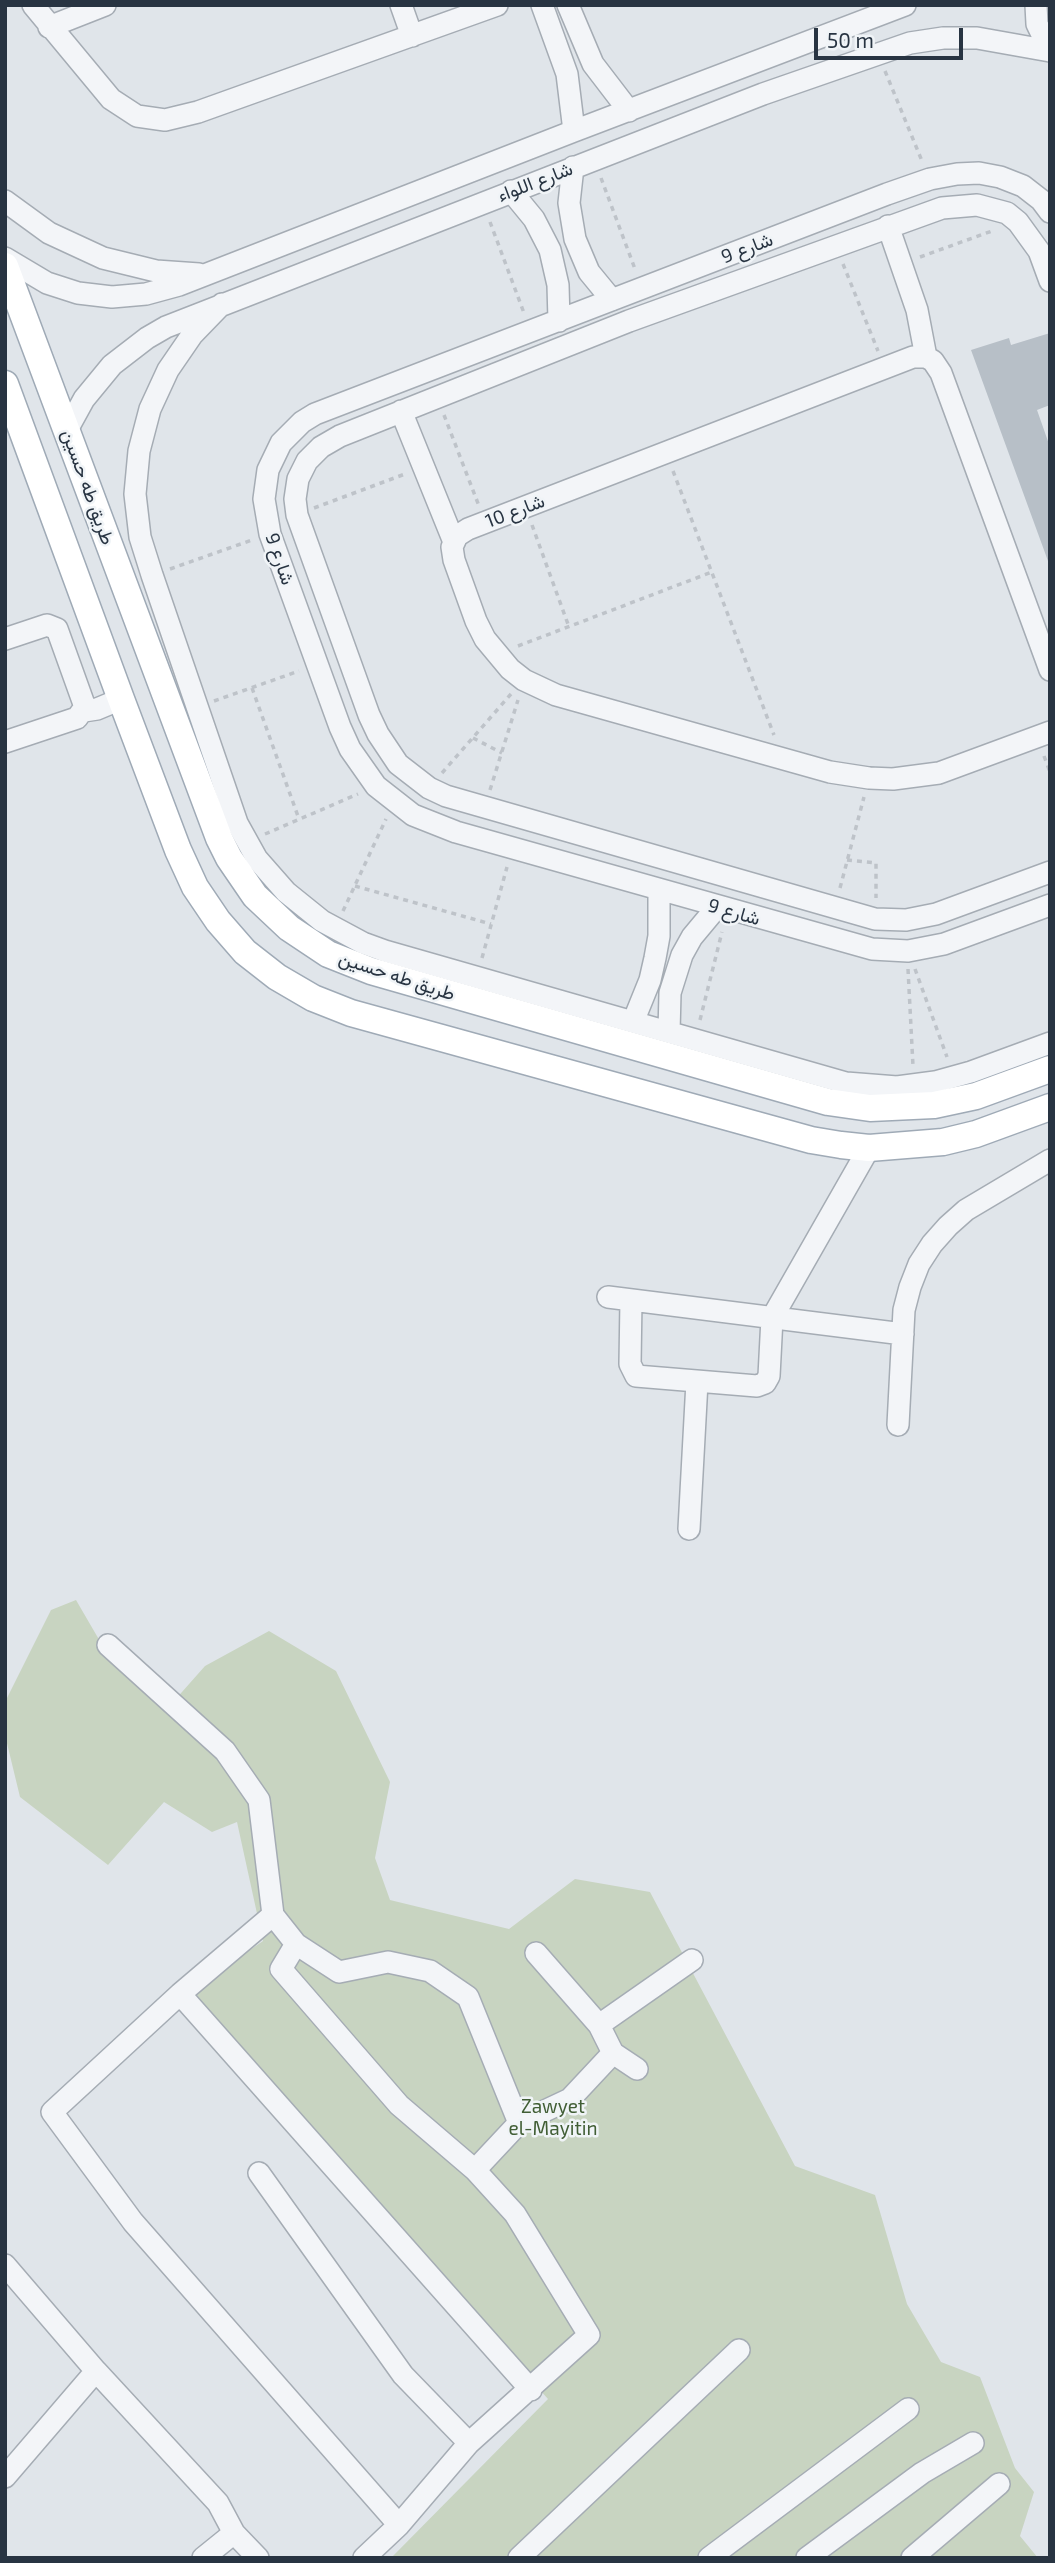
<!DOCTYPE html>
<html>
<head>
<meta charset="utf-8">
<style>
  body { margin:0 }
  #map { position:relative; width:1055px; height:2563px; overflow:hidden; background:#e0e5ea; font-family:"Exo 2",sans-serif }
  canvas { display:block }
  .frame { position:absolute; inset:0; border:7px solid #283442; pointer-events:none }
  .scale { position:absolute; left:814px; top:28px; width:149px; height:32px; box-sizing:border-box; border:4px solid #283442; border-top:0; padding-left:9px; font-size:21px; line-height:24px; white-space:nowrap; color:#283442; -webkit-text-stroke:5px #f0f4f7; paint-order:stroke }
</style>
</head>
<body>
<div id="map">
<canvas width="1055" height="2563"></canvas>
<div class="frame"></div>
<div class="scale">50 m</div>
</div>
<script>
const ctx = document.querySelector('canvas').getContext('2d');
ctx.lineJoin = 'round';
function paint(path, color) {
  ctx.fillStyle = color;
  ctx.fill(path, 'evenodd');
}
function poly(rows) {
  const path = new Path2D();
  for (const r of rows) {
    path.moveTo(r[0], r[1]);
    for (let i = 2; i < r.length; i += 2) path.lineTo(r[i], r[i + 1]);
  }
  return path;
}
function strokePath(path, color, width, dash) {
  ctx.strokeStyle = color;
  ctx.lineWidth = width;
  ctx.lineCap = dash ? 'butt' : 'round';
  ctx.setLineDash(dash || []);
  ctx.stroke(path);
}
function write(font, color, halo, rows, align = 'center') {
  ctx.font = font + ' "Exo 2",Vazirmatn,sans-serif';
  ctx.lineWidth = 5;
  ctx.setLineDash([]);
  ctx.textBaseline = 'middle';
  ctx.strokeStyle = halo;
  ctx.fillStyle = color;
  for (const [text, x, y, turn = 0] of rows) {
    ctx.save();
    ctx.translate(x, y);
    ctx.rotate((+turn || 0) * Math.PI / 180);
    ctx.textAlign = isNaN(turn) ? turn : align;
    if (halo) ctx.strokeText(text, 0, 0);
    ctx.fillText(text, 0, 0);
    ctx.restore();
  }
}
paint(poly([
  [76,1600,101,1643,174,1701,205,1666,269,1631,336,1671,390,1782,375,1858,390,1900,509,1929,575,1879,650,1892,795,2166,875,2195,907,2304,941,2362,980,2377,1015,2468,1034,2492,1020,2536,1038,2558,391,2558,548,2399,184,1995,263,1941,237,1822,212,1832,164,1802,108,1865,20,1797,5,1735,5,1702,51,1610]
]), '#c8d4c1');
paint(poly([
  [1050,333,1050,405,1037,410,1050,447,1050,561,1048,561,971,350,1009,338,1011,345]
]), '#b7bfc7');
const minor = poly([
  [33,5,111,99,137,116,165,120,198,112,497,5],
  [401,5,412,36],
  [542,5,567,74,574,131],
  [568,5,593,64,629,111],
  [1036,5,1037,24,1050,51],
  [49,27,105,5],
  [573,167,569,203,575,239,589,272,612,300],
  [511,191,534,219,550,250,558,285,559,321],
  [5,201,49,233,103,258,156,271,199,274],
  [1050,212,1041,200,1023,186,1000,177,979,173,957,174,930,179,887,194,315,414,302,422,281,443,268,470,264,499,270,534,340,727,350,749,376,786,413,815,456,832,872,949,908,951,944,944,1050,905],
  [888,226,917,310,926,357],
  [5,258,47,283,78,293,112,297,146,294,179,285,574,131,905,5],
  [1050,281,1039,251,1018,222,1007,213,977,205,942,208,629,321,340,436,321,447,307,461,298,479,295,499,297,515,369,715,378,734,398,764,429,788,446,796,875,919,906,920,936,914,1050,872],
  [222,304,192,335,168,370,150,409,139,451,135,494,140,537,152,575,237,823,257,859,286,892,322,921,363,943,385,951,846,1083,897,1087,935,1082,971,1072,1050,1043],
  [401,411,454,542],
  [67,430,84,399,112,365,147,338,166,327,763,94,910,43,943,38,977,38,1050,51],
  [5,639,47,625,57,629,85,707,77,718,5,742],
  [1050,670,941,373,933,361,926,357,913,357,468,529,457,536,452,547,454,560,476,621,485,639,510,669,524,680,556,695,830,772,869,778,893,779,939,773,1050,732],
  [84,711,97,709,121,699],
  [633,1022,650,980,655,958,659,936,659,890],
  [669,1032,670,993,682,955,692,937,717,907],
  [608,1297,903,1334],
  [631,1300,630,1364,636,1376,757,1386,765,1383,769,1376,772,1318,869,1148],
  [898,1425,904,1310,910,1287,919,1264,932,1244,948,1226,966,1210,1050,1160],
  [689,1529,697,1382],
  [108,1645,225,1751,259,1800,273,1915,296,1944,339,1972,388,1962,430,1971,468,1997,519,2123],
  [273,1915,180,1994,52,2112,133,2222,399,2525],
  [296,1944,281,1969,399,2105,475,2170,515,2214,589,2335,469,2443,399,2525,364,2558],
  [536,1953,599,2025,613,2053,637,2069],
  [180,1994,531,2390],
  [599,2025,692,1960],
  [475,2170,519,2123,570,2099,613,2053],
  [259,2173,403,2375,469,2443],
  [5,2265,96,2371,218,2503,234,2533,258,2558],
  [5,2477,96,2371],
  [203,2558,234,2533],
  [519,2558,739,2350],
  [709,2558,908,2409],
  [807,2558,922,2473,973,2443],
  [912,2558,999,2484]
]);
const major = poly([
  [5,266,219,838,229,858,255,896,289,928,328,954,371,971,828,1102,870,1108,934,1105,976,1096,1050,1069],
  [5,384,121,699,178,850,195,887,218,921,245,952,277,977,313,998,351,1013,811,1140,841,1145,869,1148,943,1142,976,1134,1050,1107]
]);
strokePath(minor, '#a5acb4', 24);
strokePath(major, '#9faab6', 29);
strokePath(poly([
  [885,71,922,161],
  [601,178,635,269],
  [490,222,524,313],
  [920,257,992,231],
  [843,264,878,351],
  [444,415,479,506],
  [673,471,774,735],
  [314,508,405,474],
  [532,525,569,627],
  [170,569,252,540],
  [518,646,712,572],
  [252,688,299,819],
  [214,701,299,671],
  [473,738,502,753],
  [1044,756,1050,772],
  [442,773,511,694],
  [490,790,518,700],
  [265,834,358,794],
  [847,860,876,863,876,898],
  [355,886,491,924],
  [840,888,864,797],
  [343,911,386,819],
  [482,958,507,867],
  [908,969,913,1066],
  [915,969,947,1057],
  [700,1020,722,932]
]), '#bec3c9', 3.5, [5, 5]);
strokePath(minor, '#f3f5f8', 21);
strokePath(major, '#fff', 26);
write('19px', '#283442', '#f0f4f7', [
  ["شارع اللواء",535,182,-21],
  ["شارع 9",747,248,-21],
  ["طريق طه حسين",88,487,70],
  ["شارع 10",515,511,-21],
  ["شارع 9",280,559,71],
  ["شارع 9",734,912,16],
  ["طريق طه حسين",397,976,18]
]);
write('19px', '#415e35', '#f0f4f7', [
  ["Zawyet",553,2107],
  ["el-Mayitin",553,2129]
]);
</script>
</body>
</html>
